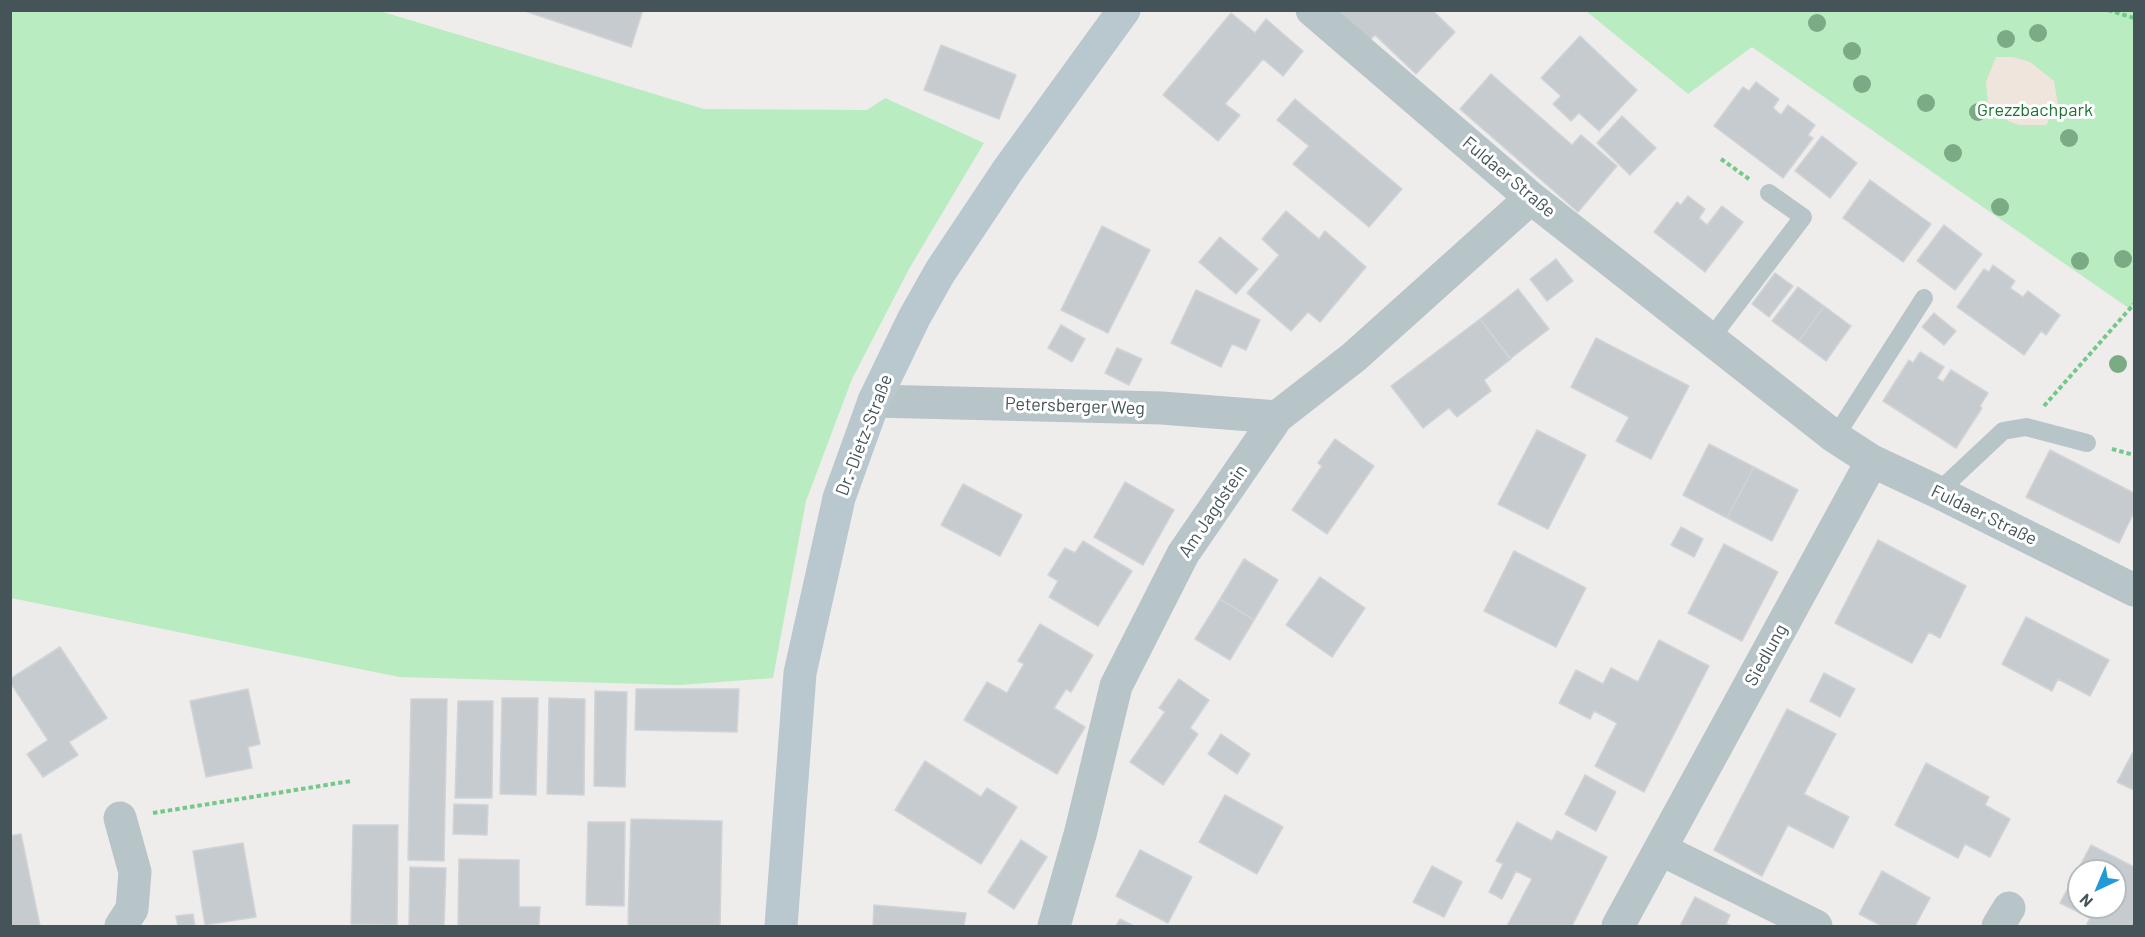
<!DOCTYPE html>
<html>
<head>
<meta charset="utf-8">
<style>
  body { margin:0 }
  #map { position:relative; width:2145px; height:937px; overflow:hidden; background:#efecec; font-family:Barlow,sans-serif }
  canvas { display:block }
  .frame { position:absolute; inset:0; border:12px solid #455458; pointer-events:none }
  .north { position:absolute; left:2067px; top:859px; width:60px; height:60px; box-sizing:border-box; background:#fff; border:2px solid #b5bbbc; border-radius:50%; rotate:224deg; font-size:16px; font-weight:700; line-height:24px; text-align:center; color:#455458 }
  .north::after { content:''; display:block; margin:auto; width:21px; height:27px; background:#209bd5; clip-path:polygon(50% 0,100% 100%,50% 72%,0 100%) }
</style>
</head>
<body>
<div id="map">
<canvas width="2145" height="937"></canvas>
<div class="frame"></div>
<div class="north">N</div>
</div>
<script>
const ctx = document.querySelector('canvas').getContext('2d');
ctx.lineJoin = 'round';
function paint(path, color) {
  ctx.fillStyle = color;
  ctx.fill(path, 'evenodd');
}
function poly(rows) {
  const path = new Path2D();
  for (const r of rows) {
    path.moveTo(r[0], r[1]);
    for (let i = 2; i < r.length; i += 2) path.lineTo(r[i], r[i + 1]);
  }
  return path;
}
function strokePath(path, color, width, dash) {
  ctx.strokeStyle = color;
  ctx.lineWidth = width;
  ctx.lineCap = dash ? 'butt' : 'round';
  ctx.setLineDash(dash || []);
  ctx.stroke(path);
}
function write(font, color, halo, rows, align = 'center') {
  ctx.font = font + ' Barlow,sans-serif';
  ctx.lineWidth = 6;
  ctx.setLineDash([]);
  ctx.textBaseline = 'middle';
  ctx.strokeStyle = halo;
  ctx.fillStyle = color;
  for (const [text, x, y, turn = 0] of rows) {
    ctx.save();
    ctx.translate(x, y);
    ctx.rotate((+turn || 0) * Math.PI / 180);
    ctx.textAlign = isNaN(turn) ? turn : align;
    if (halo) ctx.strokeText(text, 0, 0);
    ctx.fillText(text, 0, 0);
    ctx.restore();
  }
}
paint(poly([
  [10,11,380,11,704,109,867,110,885,98,984,143,909,269,852,379,806,501,773,678,680,685,399,677,11,598],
  [1586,11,2134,11,2134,304,2130,309,1752,47,1688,94]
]), '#baecc1');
paint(poly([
  [1996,57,2013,57,2030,62,2054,81,2058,105,2046,125,2019,125,2008,121,1988,104,1986,82]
]), '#f0e5dc');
const building = poly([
  [522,10,643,10,631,47,522,10],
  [1333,10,1432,10,1455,32,1416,74,1375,35,1367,43,1333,10],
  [1231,13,1255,33,1266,19,1303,51,1283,76,1263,59,1225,104,1240,115,1218,141,1163,95,1231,13],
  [1580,36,1637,90,1599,131,1579,113,1571,121,1553,104,1561,96,1541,78,1580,36],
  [941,45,1016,75,999,119,924,90,941,45],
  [1491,74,1572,145,1581,135,1617,166,1578,212,1460,109,1491,74],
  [1756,82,1779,99,1773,108,1781,115,1788,105,1815,125,1808,135,1813,138,1783,178,1714,126,1743,87,1749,91,1756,82],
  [1295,99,1402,189,1369,227,1293,164,1309,146,1277,120,1295,99],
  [1622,116,1656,148,1630,175,1597,143,1622,116],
  [1822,136,1857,163,1830,198,1795,171,1822,136],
  [1870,180,1931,224,1903,262,1843,218,1870,180],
  [1688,196,1705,209,1699,218,1707,225,1722,206,1743,222,1705,272,1654,232,1677,202,1681,205,1688,196],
  [1286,211,1319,239,1325,231,1366,267,1320,322,1308,312,1291,331,1247,293,1279,255,1262,239,1286,211],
  [1944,225,1982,254,1955,290,1917,261,1944,225],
  [1102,226,1150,250,1108,333,1061,310,1102,226],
  [1220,237,1258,269,1236,294,1199,262,1220,237],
  [1556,259,1573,281,1547,301,1530,279,1556,259],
  [1993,265,2015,281,2010,288,2023,297,2028,291,2060,315,2046,335,2041,331,2024,355,1957,307,1984,269,1989,272,1993,265],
  [1775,273,1793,286,1769,317,1752,304,1775,273],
  [1798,287,1824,306,1799,341,1772,321,1798,287],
  [1518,289,1549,329,1510,359,1480,319,1518,289],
  [1196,290,1260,320,1246,350,1232,344,1221,367,1171,343,1196,290],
  [1824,306,1851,326,1826,361,1799,341,1824,306],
  [1934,313,1956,331,1944,345,1922,327,1934,313],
  [1480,319,1511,359,1484,380,1491,391,1457,417,1449,408,1423,428,1391,386,1480,319],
  [1061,325,1085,339,1072,362,1048,348,1061,325],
  [1596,338,1689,386,1651,459,1616,441,1629,417,1571,387,1596,338],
  [1117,348,1142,359,1129,385,1105,373,1117,348],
  [1920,352,1944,367,1937,378,1943,382,1951,370,1988,393,1980,406,1982,408,1956,448,1883,401,1909,360,1913,363,1920,352],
  [1537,430,1586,455,1548,529,1498,504,1537,430],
  [1335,439,1374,466,1327,534,1292,510,1322,466,1318,463,1335,439],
  [1709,444,1754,467,1727,518,1683,495,1709,444],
  [2050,450,2134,493,2134,512,2119,543,2026,497,2050,450],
  [1754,467,1798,490,1772,541,1727,518,1754,467],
  [1125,482,1174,510,1143,565,1094,537,1125,482],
  [963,484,1022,515,1000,556,941,525,963,484],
  [1681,527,1703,539,1694,557,1671,545,1681,527],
  [1878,540,1966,586,1940,638,1929,632,1912,663,1835,623,1878,540],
  [1083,541,1132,571,1098,626,1049,597,1058,581,1048,575,1065,548,1075,553,1083,541],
  [1724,544,1778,572,1742,641,1688,613,1724,544],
  [1514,551,1586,588,1556,647,1484,611,1514,551],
  [1244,559,1278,580,1254,620,1220,599,1244,559],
  [1320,577,1365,608,1332,657,1286,625,1320,577],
  [1220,599,1254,620,1230,660,1195,639,1220,599],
  [2026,617,2109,660,2090,696,2058,679,2052,691,2002,664,2026,617],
  [1040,624,1093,655,1071,692,1066,689,1054,708,1085,727,1057,774,964,720,987,682,1007,693,1024,664,1018,661,1040,624],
  [1659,640,1709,666,1644,792,1595,766,1617,723,1594,711,1590,719,1559,703,1576,670,1603,684,1611,668,1638,682,1659,640],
  [60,647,107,718,69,742,78,755,43,777,27,754,48,740,10,682,10,679,60,647],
  [1824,673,1855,689,1840,717,1810,701,1824,673],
  [1179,679,1209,700,1190,728,1198,734,1163,785,1130,762,1165,712,1159,708,1179,679],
  [248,689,260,744,248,747,252,768,206,777,190,701,248,689],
  [636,689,739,689,737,732,635,730,636,689],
  [595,691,627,692,625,787,594,786,595,691],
  [502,698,538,698,536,795,500,794,502,698],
  [549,698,585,699,584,795,547,794,549,698],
  [411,699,447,699,444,861,408,860,411,699],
  [458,701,493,701,492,798,455,798,458,701],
  [1787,709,1836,734,1804,794,1849,817,1833,848,1788,825,1762,876,1714,850,1787,709],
  [1221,734,1250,754,1237,774,1208,754,1221,734],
  [2133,752,2134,753,2134,790,2117,782,2133,752],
  [925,761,981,797,987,788,1017,807,981,864,895,810,925,761],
  [1926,763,1989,797,1985,805,2010,819,1990,857,1965,844,1958,858,1895,825,1926,763],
  [1585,775,1616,792,1596,831,1565,814,1585,775],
  [1225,795,1283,827,1257,874,1199,842,1225,795],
  [454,804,488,805,487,835,453,834,454,804],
  [631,819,722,821,720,926,628,926,631,819],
  [588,822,625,822,624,906,586,905,588,822],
  [1517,822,1552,841,1557,831,1607,857,1572,926,1507,926,1532,879,1516,871,1502,899,1489,892,1503,864,1496,861,1517,822],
  [353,825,398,825,397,925,351,924,353,825],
  [21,834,40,926,10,926,10,836,21,834],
  [1021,840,1047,857,1014,909,988,892,1021,840],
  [243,843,256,917,205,925,193,851,243,843],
  [2091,845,2134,867,2134,926,2086,926,2090,918,2060,903,2091,845],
  [2079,871,2115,871,2115,907,2079,907,2079,871],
  [1140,850,1192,877,1168,923,1116,896,1140,850],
  [459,859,519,860,519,907,540,907,539,926,458,926,459,859],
  [1432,866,1462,882,1444,917,1413,902,1432,866],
  [410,867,446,868,444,926,409,926,410,867],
  [1882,871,1930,898,1915,926,1882,926,1859,914,1882,871],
  [1695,897,1730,915,1726,924,1731,926,1680,926,1695,897],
  [874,905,966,913,964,926,873,926,874,905],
  [193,914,195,926,178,926,176,916,193,914],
  [1120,919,1134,926,1116,926,1120,919]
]);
paint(building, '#c6cbcf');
strokePath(building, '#d0d4d7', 1.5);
strokePath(poly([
  [2108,10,2134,18],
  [1721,159,1749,179],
  [2044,406,2134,304],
  [2112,449,2134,455],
  [153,813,351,781]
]), '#74c88a', 4, [4.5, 3]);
strokePath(poly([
  [1711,338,1803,217,1769,193],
  [1835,437,1924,298],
  [1938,492,2003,431,2026,427,2087,443]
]), '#b7c4c8', 18);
strokePath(poly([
  [1312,10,1531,198,1835,437,1872,461,1938,492,2134,590],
  [874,401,1162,408,1277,417],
  [120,818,135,872,132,909,121,926],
  [1660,849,1816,926],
  [1054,926,1081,831,1116,686,1183,554,1277,417,1354,357,1531,198],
  [1618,926,1872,461],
  [1998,926,2009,908]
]), '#b7c4c8', 33);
strokePath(poly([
  [781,926,800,673,839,498,874,401,914,318,940,272,1008,170,1124,10]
]), '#b8c8ce', 33);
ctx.fillStyle = '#7aab85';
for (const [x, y] of [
  [1817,23],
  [2038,33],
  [2006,39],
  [1852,51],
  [1862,84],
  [1926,103],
  [1978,112],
  [2069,138],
  [1953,153],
  [2000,207],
  [2123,259],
  [2080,261],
  [2118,364]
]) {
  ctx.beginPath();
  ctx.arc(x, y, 9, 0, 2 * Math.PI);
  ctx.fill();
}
write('18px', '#1a7631', '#fff', [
  ["Grezzbachpark",2035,110]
]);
write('18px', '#455458', '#fff', [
  ["Fuldaer Straße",1509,177,40],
  ["Petersberger Weg",1075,406,2],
  ["Dr.-Dietz-Straße",864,435,-69],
  ["Am Jagdstein",1213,511,-56],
  ["Fuldaer Straße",1984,515,26],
  ["Siedlung",1766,655,-61]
]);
</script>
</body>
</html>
